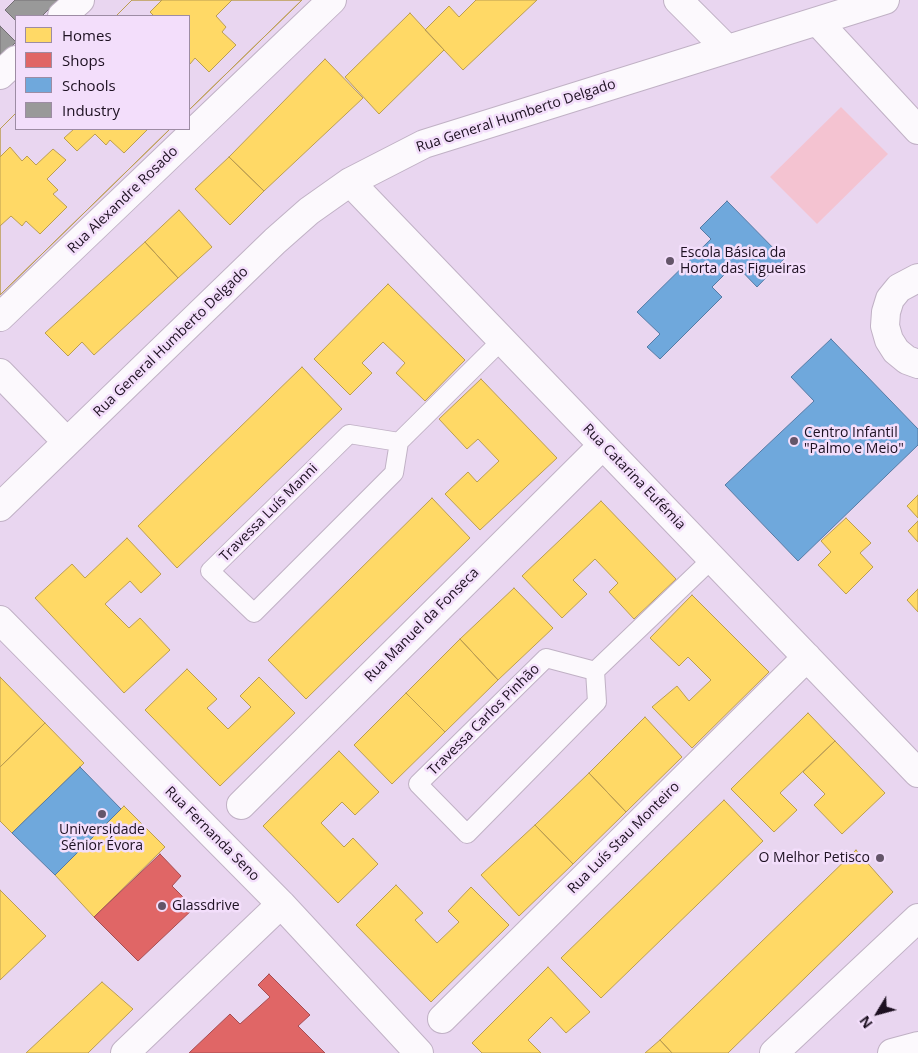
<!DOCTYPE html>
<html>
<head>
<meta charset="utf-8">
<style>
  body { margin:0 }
  #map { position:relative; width:918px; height:1053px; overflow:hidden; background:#e9d6f0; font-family:"Open Sans",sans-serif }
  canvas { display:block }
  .legend { position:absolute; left:15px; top:15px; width:175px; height:115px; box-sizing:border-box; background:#f3defb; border:1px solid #9d8ca4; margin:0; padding:6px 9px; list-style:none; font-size:15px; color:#1d1021 }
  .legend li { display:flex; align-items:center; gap:10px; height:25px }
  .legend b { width:25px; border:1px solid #9d8ca4 }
  .north { position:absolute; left:853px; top:988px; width:50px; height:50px; -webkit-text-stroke:4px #f3defb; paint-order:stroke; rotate:233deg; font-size:14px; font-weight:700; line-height:20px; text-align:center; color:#1d1021 }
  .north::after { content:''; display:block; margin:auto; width:18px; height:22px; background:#1d1021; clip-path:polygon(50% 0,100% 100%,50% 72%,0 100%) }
</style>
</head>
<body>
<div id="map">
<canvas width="918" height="1053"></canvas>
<ul class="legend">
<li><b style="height:14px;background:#ffd966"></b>Homes</li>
<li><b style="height:14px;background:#e06666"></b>Shops</li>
<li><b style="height:14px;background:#6fa8dc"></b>Schools</li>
<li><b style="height:14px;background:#999"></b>Industry</li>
</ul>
<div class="north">N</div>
</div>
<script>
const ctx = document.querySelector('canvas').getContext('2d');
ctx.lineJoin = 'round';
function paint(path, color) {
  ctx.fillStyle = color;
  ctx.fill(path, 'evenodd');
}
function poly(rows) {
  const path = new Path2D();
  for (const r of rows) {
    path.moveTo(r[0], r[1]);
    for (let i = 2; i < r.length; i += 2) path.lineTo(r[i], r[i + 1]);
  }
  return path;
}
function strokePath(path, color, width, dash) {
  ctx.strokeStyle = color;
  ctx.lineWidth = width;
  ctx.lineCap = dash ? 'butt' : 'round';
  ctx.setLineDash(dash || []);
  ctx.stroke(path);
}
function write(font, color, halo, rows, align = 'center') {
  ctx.font = font + ' "Open Sans",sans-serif';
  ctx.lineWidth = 5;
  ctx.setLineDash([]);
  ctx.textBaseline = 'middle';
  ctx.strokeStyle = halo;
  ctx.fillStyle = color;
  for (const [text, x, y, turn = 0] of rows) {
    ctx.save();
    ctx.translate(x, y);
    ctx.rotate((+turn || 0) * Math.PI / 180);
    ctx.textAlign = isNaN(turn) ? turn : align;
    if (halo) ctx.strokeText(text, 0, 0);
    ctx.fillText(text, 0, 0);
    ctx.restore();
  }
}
paint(poly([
  [841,107,888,154,817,224,770,177]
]), '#f4c3d1');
const homes = poly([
  [132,0,162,0,150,12,154,16,116,16,132,0],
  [132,0,302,0,189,110,189,16,116,16,132,0],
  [232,0,302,0,189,110,189,62,190,64,195,58,209,72,236,45,222,32,226,27,216,16,232,0],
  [476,0,537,0,463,70,425,30,449,6,459,17,476,0],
  [410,13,444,50,379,114,345,77,410,13],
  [325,59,363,98,264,191,229,157,325,59],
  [16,113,16,129,74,129,64,138,77,151,95,134,106,145,110,140,124,153,148,129,170,129,0,295,0,226,11,216,22,226,26,221,40,234,67,207,53,194,58,190,47,179,66,160,53,149,36,165,27,156,22,161,10,147,0,157,0,129,16,113],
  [16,113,16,129,170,129,0,295,0,129,16,113],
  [229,157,264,191,230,225,195,189,229,157],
  [179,210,212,247,178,278,145,242,179,210],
  [145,242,178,278,94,355,82,342,68,356,45,333,145,242],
  [388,284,465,360,425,401,396,373,405,363,383,342,362,363,372,373,350,395,314,359,388,284],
  [302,367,342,409,177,568,138,526,302,367],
  [481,379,557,458,480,530,445,494,468,472,477,482,499,461,478,439,467,449,439,419,481,379],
  [918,495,918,518,907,506,918,495],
  [432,498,470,538,306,699,268,660,432,498],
  [601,501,676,579,634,619,609,592,618,583,595,559,573,580,587,594,562,618,522,576,601,501],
  [846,518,871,543,860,553,873,567,846,594,818,565,831,552,821,541,846,518],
  [918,521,918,542,908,531,918,521],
  [127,538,161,574,141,593,130,581,105,604,129,628,140,618,170,650,124,693,35,598,72,564,85,578,127,538],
  [514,588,553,628,498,680,460,639,514,588],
  [918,589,918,612,907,600,918,589],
  [692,595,769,672,692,748,652,707,677,686,689,701,711,680,688,657,679,666,650,638,692,595],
  [460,639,498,680,445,732,406,693,460,639],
  [187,669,217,699,207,708,228,729,251,707,240,696,259,677,295,713,220,786,145,710,187,669],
  [0,677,45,723,0,767,0,677],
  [406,693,445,732,392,784,354,745,406,693],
  [808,713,835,741,780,793,797,810,774,832,731,789,808,713],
  [645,717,682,757,626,812,589,773,645,717],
  [45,723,84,763,12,833,0,821,0,767,45,723],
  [835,741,885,793,842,834,814,805,825,794,803,772,835,741],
  [339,751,379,792,355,815,342,802,321,823,344,847,353,838,378,864,338,903,263,826,339,751],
  [589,773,626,812,573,864,535,825,589,773],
  [724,800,763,841,601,998,561,958,724,800],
  [124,806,165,847,94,917,55,875,124,806],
  [535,825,573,864,519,916,481,875,535,825],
  [856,850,893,892,728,1053,672,1053,660,1040,856,850],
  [396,885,423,913,415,920,437,943,459,922,448,911,471,887,509,925,431,1002,356,925,396,885],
  [0,890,46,936,0,980,0,890],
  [548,967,590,1012,566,1033,551,1017,528,1040,541,1053,482,1053,472,1043,548,967],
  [102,982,133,1009,88,1053,26,1053,102,982],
  [660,1040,672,1053,645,1053,660,1040]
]);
paint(homes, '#ffd966');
strokePath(homes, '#bb9d51', 1);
const shops = poly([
  [160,854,181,876,172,886,194,908,138,961,94,917,160,854],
  [269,974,310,1015,298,1026,325,1053,189,1053,230,1014,240,1024,270,997,258,985,269,974]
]);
paint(shops, '#e06666');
strokePath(shops, '#a64c51', 1);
const schools = poly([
  [727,201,784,259,757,287,735,264,712,287,722,297,660,359,647,347,660,334,637,312,711,239,700,228,727,201],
  [831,339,918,429,918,445,798,561,725,485,814,401,791,377,831,339],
  [80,767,121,809,55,875,12,833,80,767]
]);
paint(schools, '#6fa8dc');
strokePath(schools, '#567aa4', 1);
const industry = poly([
  [15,0,58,0,42,16,16,16,16,21,5,10,15,0],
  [0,26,16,42,0,58,0,26]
]);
paint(industry, '#999');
strokePath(industry, '#747075', 1);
const service = poly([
  [399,442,394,473,254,613,210,571,349,434,399,442,502,340],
  [595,671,597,702,467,834,418,784,546,658,595,671,712,559]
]);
const minor = poly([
  [678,0,727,49],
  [62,16,80,0],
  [818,22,918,130],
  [0,75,16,60],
  [350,182,918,773],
  [918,278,899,288,890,299,886,312,885,326,889,340,896,351,907,360,918,364],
  [0,317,332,0],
  [0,373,67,442],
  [0,507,275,241,309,211,350,182,424,144,885,0],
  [0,620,281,904,419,1053],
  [241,805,603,445],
  [442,1019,807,657],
  [125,1053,281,904],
  [774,1053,918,918],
  [892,1053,918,1046]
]);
strokePath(service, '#c0b1c5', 20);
strokePath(minor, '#c0b1c5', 30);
strokePath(service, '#fcf9fd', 18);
strokePath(minor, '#fcf9fd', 28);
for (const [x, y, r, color] of [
  [670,261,5,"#645569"],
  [794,441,5,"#645569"],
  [102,814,5,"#645569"],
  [880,858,5,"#645569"],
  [162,906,5,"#645569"]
]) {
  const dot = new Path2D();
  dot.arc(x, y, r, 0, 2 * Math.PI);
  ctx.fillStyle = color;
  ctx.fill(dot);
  strokePath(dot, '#f3defb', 2);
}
write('14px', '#1d1021', '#f3defb', [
  ["Rua General Humberto Delgado",516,116,-18],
  ["Rua Alexandre Rosado",123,200,-44],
  ["Rua General Humberto Delgado",171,342,-44],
  ["Rua Catarina Eufémia",634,477,46],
  ["Travessa Luís Manni",269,513,-45],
  ["Rua Manuel da Fonseca",422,625,-45],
  ["Travessa Carlos Pinhão",484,720,-45],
  ["Rua Fernanda Seno",212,834,45],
  ["Rua Luís Stau Monteiro",624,838,-45]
]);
write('14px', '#1d1021', '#f3defb', [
  ["Escola Básica da",680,253],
  ["Horta das Figueiras",680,269],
  ["Centro Infantil",804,433],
  ["\"Palmo e Meio\"",804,449],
  ["Universidade",102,830,"center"],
  ["Sénior Évora",102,846,"center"],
  ["O Melhor Petisco",870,858,"right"],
  ["Glassdrive",172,906]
], 'left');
</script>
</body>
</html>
